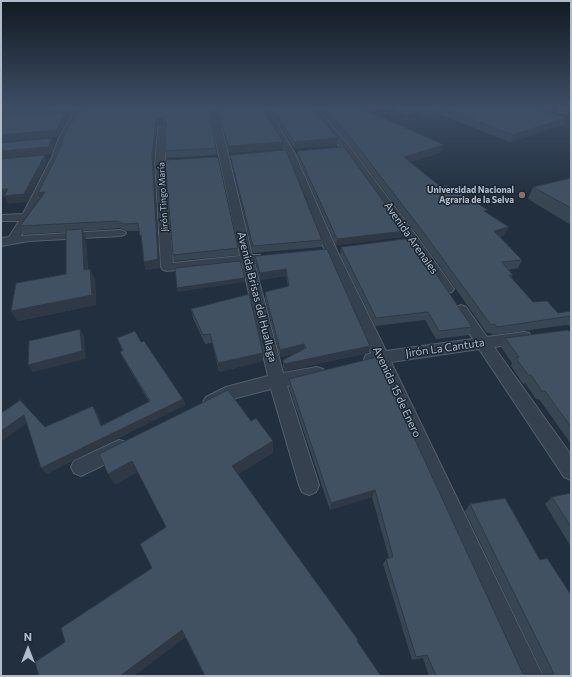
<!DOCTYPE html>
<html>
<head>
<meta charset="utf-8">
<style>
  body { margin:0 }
  #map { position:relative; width:572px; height:677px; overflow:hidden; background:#212f3e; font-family:Commissioner,sans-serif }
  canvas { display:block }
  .frame { position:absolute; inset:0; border:2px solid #b0bcc9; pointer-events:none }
  .north { position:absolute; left:8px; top:629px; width:40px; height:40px; -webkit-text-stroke:3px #1a2633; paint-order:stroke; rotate:0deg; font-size:11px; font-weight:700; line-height:16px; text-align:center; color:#b0bcc9 }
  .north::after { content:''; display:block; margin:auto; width:14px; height:18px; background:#b0bcc9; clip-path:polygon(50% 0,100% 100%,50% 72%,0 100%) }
</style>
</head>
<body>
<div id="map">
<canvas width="572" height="677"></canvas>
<div class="frame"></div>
<div class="north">N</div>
</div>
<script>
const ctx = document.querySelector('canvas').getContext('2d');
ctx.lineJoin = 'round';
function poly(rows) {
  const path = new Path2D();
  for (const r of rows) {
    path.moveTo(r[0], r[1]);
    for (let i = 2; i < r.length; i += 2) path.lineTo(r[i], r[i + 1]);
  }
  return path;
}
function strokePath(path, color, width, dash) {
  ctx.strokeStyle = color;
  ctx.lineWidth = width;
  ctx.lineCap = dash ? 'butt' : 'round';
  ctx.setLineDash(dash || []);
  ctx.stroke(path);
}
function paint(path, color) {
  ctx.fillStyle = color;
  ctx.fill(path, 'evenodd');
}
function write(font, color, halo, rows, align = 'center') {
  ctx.font = font + ' Commissioner,sans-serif';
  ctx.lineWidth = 3;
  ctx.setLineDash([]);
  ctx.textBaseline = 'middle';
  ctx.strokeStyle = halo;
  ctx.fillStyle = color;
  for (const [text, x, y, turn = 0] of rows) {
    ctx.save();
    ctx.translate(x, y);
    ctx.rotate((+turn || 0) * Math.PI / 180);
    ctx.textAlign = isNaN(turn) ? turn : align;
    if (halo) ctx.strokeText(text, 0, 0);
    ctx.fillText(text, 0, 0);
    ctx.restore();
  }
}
const minor = poly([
  [72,108,79,108,82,111,66,140,60,157,32,217,21,236,120,230,124,231,126,233,124,235,120,236,29,241,1,246,1,238,9,237,19,221,1,221,1,215,23,214,52,157,58,140,74,111,72,108],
  [209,108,217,108,252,255,260,255,262,258,260,261,254,262,283,373,317,367,323,369,325,373,323,377,287,386,319,485,316,492,309,495,302,492,299,485,271,389,236,398,212,409,206,407,203,402,206,397,226,387,268,376,242,263,167,271,163,270,161,267,155,163,158,128,162,126,166,128,165,163,173,263,240,256,209,108],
  [262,108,268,108,294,152,337,251,386,351,473,339,454,310,456,307,461,305,466,307,487,337,524,332,529,333,531,337,529,341,524,342,494,347,571,455,571,480,564,477,479,349,391,362,543,676,516,676,376,364,366,363,364,359,366,355,371,353,325,251,286,152,262,108],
  [311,108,317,108,349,146,418,238,454,289,452,292,447,293,442,292,409,241,311,108],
  [390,108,407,109,426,108,407,113,390,108],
  [563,108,571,108,571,110,559,113,555,111,563,108],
  [119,440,126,442,128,448,126,454,81,476,74,473,71,467,74,461,119,440]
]);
strokePath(minor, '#535f6c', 2);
paint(minor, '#35414e');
paint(poly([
  [1,108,73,108,72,110,64,112,68,118,58,137,1,142],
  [91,108,209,108,217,155,167,158,165,151,166,127,163,125,157,127,154,163,160,268,146,270,144,262,142,242,139,231,127,231,120,228,83,231,86,239,88,270,95,279,96,305,18,321,11,311,66,274,66,232,24,234,20,226,40,198],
  [217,108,263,108,283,142,283,149,229,153],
  [269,108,313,108,338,138,337,145,294,148],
  [319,108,362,108,442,152,410,162,441,187,487,213,505,235,500,237,522,260,518,268,508,270,513,275,511,278,533,302,558,313,571,311,571,326,566,325,493,335,491,333,487,333,419,237,350,145],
  [419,108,550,108,541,110,566,118,563,125,510,142,439,114,429,116,418,112],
  [297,151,405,231,403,237,336,245,297,156],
  [230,155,322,240,322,247,253,253,231,161],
  [571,178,571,225,528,199,533,187],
  [341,247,472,327,469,335,436,339,425,320,375,326,340,255],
  [238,248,238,255,174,261,173,255],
  [327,249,370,346,369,353,284,371,283,367,283,360,294,354,280,357,265,299,265,292,288,286,286,276,260,280,256,263,255,256],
  [191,309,263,353,263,361,219,372,212,343,205,344,193,318],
  [571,333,571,444,539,399,536,399,525,383,523,384,511,366,512,363,501,347,505,338],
  [117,338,141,342,183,399,185,405,46,474,27,423,1,441,1,413,45,427,97,412,102,425,149,402,123,358,120,352,122,350],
  [289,379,523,674,543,674,465,511,470,504,540,560,571,676,429,676,423,658,412,660,383,564,386,559,389,558,372,497,330,510,289,387],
  [571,493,571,547,545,504,552,497]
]), '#384654');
paint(poly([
  [60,108,73,108,72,110,62,113],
  [441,108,439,114,429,116,431,110],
  [532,108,550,108,530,113],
  [66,112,68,118,58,137,1,142,1,135],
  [161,118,163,125,157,127,154,163,160,268,146,270,144,262,152,156,156,120],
  [566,118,563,125,510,142,513,135],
  [52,138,55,145,51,154,1,158,1,151],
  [338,138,337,145,294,148,294,142],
  [283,142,283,149,229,153,228,146],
  [444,145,442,152,403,164,404,157],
  [45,155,47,162,28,202,8,204,5,197,1,197,1,189],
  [45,192,41,200,38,193],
  [509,227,505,235,491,239,494,231],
  [82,229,86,239,88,281,84,270],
  [405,231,403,237,336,245,337,239],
  [90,269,95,279,96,305,18,321,11,311],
  [286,269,286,276,260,280,260,273],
  [245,278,245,282,178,292,177,288],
  [80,329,84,336,86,359,33,372,28,365],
  [304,344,304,352,280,357,280,350],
  [370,346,369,353,284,371,284,364],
  [263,353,263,361,219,372,218,363],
  [183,399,185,405,46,474,41,468],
  [93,406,97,412,105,432,101,426],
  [24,415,29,422,1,441,1,431],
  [273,441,273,453,234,477,232,466],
  [132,461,138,472,115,485,108,474],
  [375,490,372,497,330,510,331,503],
  [182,630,187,636,134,676,120,676]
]), '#2e3945');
const building = poly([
  [1,108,24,108,1,109,1,108],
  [91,108,209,108,216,148,165,151,166,122,161,118,156,120,152,156,158,259,144,262,141,235,140,236,138,223,124,224,117,221,20,226,45,192,38,193,59,151,65,134,79,110,91,108],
  [218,108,263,108,283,142,228,146,218,108],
  [272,108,313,108,338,138,294,142,272,108],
  [324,108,362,108,444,145,404,157,441,187,446,185,462,193,488,210,484,211,509,227,494,231,522,260,502,262,513,275,509,275,533,302,547,301,558,313,571,311,571,316,497,327,495,324,491,325,421,229,351,138,324,108],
  [425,108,440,108,431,110,425,108],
  [442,108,534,108,566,118,513,135,442,108],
  [66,112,56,130,1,135,1,115,66,112],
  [52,138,48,147,1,151,1,143,52,138],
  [344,147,405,231,337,239,297,151,344,147],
  [286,150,322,240,253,246,230,155,286,150],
  [45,155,24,194,4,196,8,189,1,189,1,159,45,155],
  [218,157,238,248,173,255,165,160,218,157],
  [571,178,571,208,533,187,571,178],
  [82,229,84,270,90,269,92,295,11,311,16,283,66,274,66,230,82,229],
  [412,238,472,327,439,331,428,312,376,318,341,247,412,238],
  [327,249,370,346,284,364,283,360,306,348,304,344,280,350,265,292,289,286,286,269,260,273,255,256,327,249],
  [240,261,245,278,177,288,175,268,240,261],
  [249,294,263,353,218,363,210,334,203,335,191,309,249,294],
  [80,329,82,351,28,365,29,341,80,329],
  [568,330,571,333,571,427,545,391,542,391,531,375,528,375,516,358,519,357,505,338,568,330],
  [135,331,141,342,144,341,183,399,41,468,24,415,1,431,1,413,19,401,19,399,45,427,93,406,101,426,150,401,120,352,123,350,117,338,135,331],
  [377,357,523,674,554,674,470,504,505,498,540,560,547,558,571,595,571,676,436,676,427,655,416,657,386,559,393,557,375,490,331,503,289,379,377,357],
  [228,390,251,421,256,418,273,441,232,466,358,640,357,641,381,676,205,676,182,630,120,676,39,676,35,662,65,642,61,628,152,568,140,544,166,527,132,461,108,474,99,454,228,390],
  [571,493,571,527,552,497,571,493]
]);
paint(building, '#415162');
strokePath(building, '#2e3945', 1);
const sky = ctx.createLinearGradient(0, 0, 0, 202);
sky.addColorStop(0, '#121a22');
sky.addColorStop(0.53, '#3d4d63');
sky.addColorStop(1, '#3d4d6300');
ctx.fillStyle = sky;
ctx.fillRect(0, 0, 572, 202);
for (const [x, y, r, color] of [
  [522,195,4,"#8d6e63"]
]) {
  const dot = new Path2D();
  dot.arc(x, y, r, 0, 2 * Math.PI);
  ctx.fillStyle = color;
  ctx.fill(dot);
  strokePath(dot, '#1a2633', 1.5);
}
write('bold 9px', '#b0bcc9', '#1a2633', [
  ["Universidad Nacional",514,190],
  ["Agraria de la Selva",514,200]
], 'right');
write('9px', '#b0bcc9', '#1a2633', [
  ["Jirón Tingo María",163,197,-93]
]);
write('11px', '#b0bcc9', '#1a2633', [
  ["Avenida Arenales",411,238,55],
  ["Avenida Brisas del Huallaga",257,297,76],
  ["Jirón La Cantuta",445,348,-8],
  ["Avenida 15 de Enero",397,392,65]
]);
</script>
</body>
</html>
